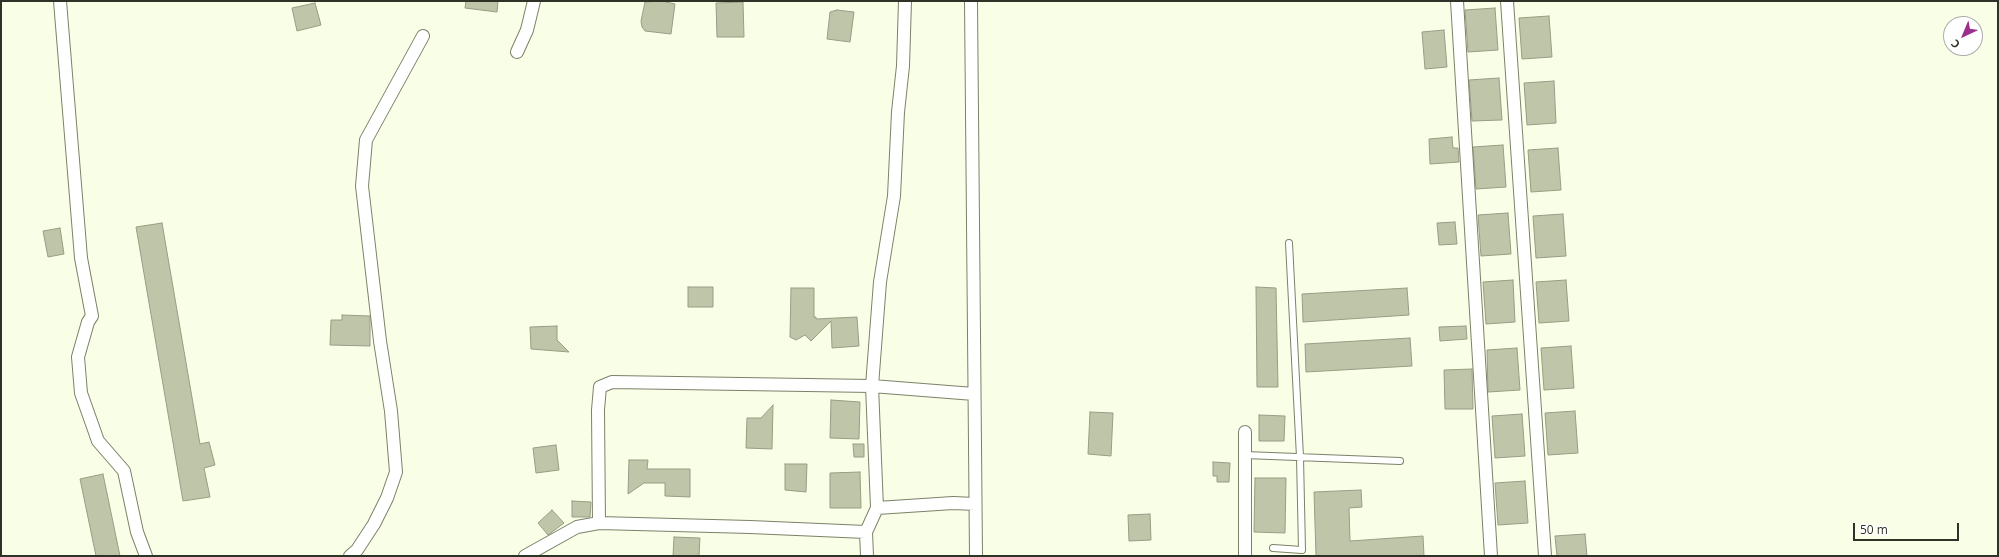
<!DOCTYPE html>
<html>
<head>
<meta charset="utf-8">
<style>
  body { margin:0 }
  #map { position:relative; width:1999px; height:557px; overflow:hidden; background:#f9ffe7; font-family:"Open Sans",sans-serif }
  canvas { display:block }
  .frame { position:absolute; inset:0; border:2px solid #2f3227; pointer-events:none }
  .north { position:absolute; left:1943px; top:16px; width:40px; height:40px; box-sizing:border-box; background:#fff; border:1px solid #acada9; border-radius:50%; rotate:224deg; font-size:11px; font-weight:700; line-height:16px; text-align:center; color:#2f3227 }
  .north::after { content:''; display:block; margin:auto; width:14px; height:18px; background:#9c2e8d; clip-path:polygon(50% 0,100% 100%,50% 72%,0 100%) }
  .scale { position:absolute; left:1853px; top:523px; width:106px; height:18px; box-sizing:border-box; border:2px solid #2f3227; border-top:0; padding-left:5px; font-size:12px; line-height:14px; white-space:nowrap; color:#2f3227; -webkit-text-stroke:3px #fff; paint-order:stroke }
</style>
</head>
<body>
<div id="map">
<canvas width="1999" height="557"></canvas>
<div class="frame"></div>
<div class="north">С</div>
<div class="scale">50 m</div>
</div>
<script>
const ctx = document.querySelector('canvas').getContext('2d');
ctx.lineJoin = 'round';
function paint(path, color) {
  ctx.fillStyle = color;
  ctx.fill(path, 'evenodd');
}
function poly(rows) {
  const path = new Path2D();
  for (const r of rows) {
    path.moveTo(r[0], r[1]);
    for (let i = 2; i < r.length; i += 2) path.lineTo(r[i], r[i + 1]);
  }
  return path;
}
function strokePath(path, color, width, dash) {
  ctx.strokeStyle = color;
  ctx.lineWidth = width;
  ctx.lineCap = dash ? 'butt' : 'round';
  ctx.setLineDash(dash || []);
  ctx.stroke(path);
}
const building = poly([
  [466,1,498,1,497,12,465,8,466,1],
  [662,1,675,4,671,34,645,31,642,27,641,21,645,2,662,1],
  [743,2,744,37,717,37,716,3,743,2],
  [315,3,321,25,297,31,292,8,315,3],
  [1495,8,1498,50,1468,52,1465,10,1495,8],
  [837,10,854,12,850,42,827,39,830,12,837,10],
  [1549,16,1552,57,1522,59,1519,18,1549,16],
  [1444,30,1447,67,1425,69,1422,32,1444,30],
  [1499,78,1502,120,1472,121,1469,80,1499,78],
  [1554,81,1556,123,1527,125,1524,83,1554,81],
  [1452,137,1453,148,1458,148,1459,162,1430,164,1429,139,1452,137],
  [1503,145,1506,187,1476,189,1473,147,1503,145],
  [1558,148,1561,190,1531,192,1528,150,1558,148],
  [1508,213,1511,254,1481,256,1478,215,1508,213],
  [1563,214,1566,256,1536,258,1533,216,1563,214],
  [1455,222,1457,244,1439,245,1437,223,1455,222],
  [162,223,200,444,209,442,215,465,204,468,210,497,183,501,136,227,162,223],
  [60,228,64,254,48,257,43,231,60,228],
  [1513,280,1515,322,1486,324,1483,282,1513,280],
  [1566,280,1569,321,1539,323,1536,282,1566,280],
  [688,287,713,287,713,307,688,307,688,287],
  [1256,287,1276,288,1278,387,1257,387,1256,287],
  [791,288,814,288,814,317,816,317,816,319,857,317,859,346,832,348,831,321,811,341,805,335,796,340,790,337,791,288],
  [1407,288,1409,315,1303,322,1302,294,1407,288],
  [342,315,370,316,370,346,330,345,331,320,342,320,342,315],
  [557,326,557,340,569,352,531,349,530,327,557,326],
  [1466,326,1467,339,1440,341,1439,327,1466,326],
  [1410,338,1412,366,1306,372,1305,344,1410,338],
  [1571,346,1574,388,1544,390,1541,348,1571,346],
  [1517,348,1520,390,1488,392,1487,350,1517,348],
  [1472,369,1473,409,1445,409,1444,370,1472,369],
  [831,400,860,402,859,439,830,438,831,400],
  [773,405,772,449,746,448,747,418,761,418,773,405],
  [1575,411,1578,453,1548,455,1545,413,1575,411],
  [1090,412,1113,413,1111,456,1088,454,1090,412],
  [1522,414,1525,456,1495,458,1492,416,1522,414],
  [1259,415,1285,416,1284,441,1259,441,1259,415],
  [853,444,864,444,864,457,854,457,853,444],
  [556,445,559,470,536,473,533,448,556,445],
  [629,460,648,460,647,469,690,469,690,497,665,496,665,483,644,483,628,494,629,460],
  [1213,462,1230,463,1229,482,1217,482,1217,476,1213,476,1213,462],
  [785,464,807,464,806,492,785,490,785,464],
  [860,472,861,508,830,508,830,473,860,472],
  [103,474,120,556,96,556,80,479,103,474],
  [1255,478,1286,478,1285,533,1254,532,1255,478],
  [1525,481,1528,523,1498,525,1495,483,1525,481],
  [1361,490,1362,507,1349,508,1350,541,1423,536,1424,556,1316,556,1314,492,1361,490],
  [572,501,591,502,590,517,572,517,572,501],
  [552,510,564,523,548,535,538,523,552,510],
  [1150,514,1151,540,1129,541,1128,515,1150,514],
  [1585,534,1587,556,1557,556,1555,536,1585,534],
  [674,537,700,538,699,556,673,556,674,537]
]);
paint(building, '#bec5a9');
strokePath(building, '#979e83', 1);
const service = poly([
  [1245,455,1400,461],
  [1273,548,1302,550,1300,457,1289,243]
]);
const minor = poly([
  [60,1,81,258,92,316,88,322,78,357,81,393,98,441,124,471,137,532,146,556],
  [971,1,976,556],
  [1457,1,1491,556],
  [1507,1,1545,556],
  [517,52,527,30,534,1],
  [1245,432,1245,556],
  [877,508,872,386,974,394],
  [599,523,750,527,866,532],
  [350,556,357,550,374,524,387,498,396,472,391,411,380,341,362,186,366,140,423,36],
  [525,556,577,527,599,523,598,410,600,387,612,382,872,386,880,282,894,196,898,112,903,66,905,1],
  [867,556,866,532,877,508,953,503,975,504]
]);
strokePath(service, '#7b8268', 8);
strokePath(minor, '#7b8268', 14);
strokePath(service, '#fff', 6);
strokePath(minor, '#fff', 12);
</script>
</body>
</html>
